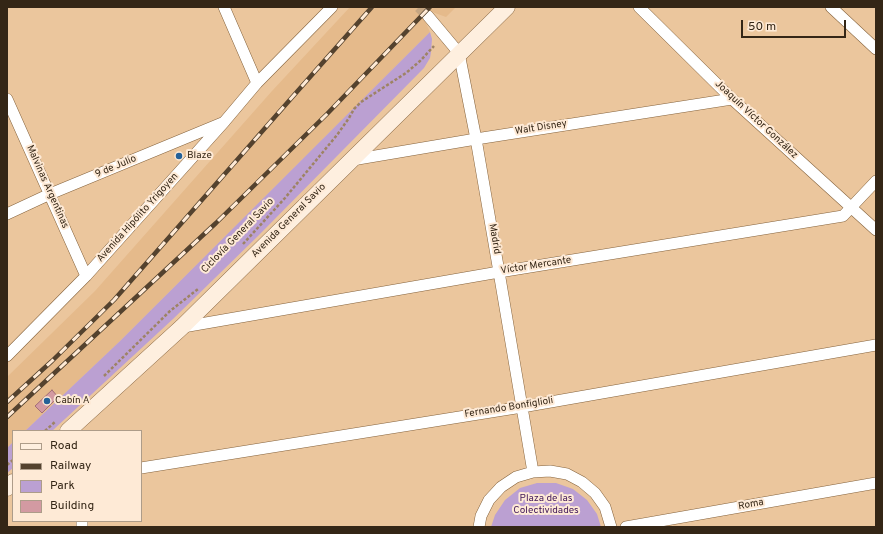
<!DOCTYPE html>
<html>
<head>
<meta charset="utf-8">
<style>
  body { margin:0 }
  #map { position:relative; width:883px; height:534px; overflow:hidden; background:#ebc69d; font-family:Overpass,sans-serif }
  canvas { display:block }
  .frame { position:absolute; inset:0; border:8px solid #342616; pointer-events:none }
  .legend { position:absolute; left:12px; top:430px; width:130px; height:92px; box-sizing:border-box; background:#feead6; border:1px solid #ad9c89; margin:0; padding:5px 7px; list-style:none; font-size:12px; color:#342616 }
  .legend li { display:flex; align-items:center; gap:8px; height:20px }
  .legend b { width:20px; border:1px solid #ad9c89 }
  .scale { position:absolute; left:741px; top:20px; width:105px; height:18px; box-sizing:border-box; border:2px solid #342616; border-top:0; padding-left:5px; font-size:12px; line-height:14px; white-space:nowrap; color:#342616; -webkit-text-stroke:3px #feead6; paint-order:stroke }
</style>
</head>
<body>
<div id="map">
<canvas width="883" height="534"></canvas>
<div class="frame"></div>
<ul class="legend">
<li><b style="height:5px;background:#feefdf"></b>Road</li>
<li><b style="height:5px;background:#54422e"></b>Railway</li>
<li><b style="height:11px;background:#bba0d2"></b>Park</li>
<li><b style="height:11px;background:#d39aa2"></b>Building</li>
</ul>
<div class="scale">50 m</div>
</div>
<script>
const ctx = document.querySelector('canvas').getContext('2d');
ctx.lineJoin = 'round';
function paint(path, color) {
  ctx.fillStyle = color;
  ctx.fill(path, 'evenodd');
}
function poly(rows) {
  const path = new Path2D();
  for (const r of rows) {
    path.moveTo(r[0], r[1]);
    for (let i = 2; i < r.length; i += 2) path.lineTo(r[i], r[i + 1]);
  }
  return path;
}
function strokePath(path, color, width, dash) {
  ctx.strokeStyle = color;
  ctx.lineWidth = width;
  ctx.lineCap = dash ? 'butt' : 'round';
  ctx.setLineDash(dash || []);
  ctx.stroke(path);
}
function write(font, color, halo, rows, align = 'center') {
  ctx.font = font + ' Overpass,sans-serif';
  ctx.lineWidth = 4;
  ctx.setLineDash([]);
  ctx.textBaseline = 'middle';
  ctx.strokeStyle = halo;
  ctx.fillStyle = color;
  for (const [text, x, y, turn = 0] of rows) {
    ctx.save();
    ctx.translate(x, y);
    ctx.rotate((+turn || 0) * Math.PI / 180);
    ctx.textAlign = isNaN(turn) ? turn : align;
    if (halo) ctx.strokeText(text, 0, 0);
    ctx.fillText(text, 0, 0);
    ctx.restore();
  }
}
paint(poly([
  [350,7,456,7,446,17,432,12,424,19,430,32,119,342,25,431,13,431,13,442,7,448,7,377,95,291,272,91]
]), '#e5ba8b');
paint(poly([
  [430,32,432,39,431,52,430,58,424,68,258,236,173,319,52,431,25,431,119,342],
  [13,442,13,468,7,473,7,448],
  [537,483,556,483,573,489,587,500,597,514,601,527,491,527,495,515,505,500,520,488]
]), '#bba0d2');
const building = poly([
  [52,390,58,397,42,413,35,406,52,390]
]);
paint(building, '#d39aa2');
strokePath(building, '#a36e76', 1);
strokePath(poly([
  [419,7,428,16]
]), '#c6a682', 11, [11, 5.5]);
const minor = poly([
  [224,7,257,83],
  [639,7,732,99,876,230],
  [831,7,876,49],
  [428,16,459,53,476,139,499,272,533,472],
  [7,99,86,276],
  [352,160,476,139,732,99],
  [7,214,50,194,222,123],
  [183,327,499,272,843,216,876,181],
  [7,356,86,276,225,121,257,83,332,7],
  [141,468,522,407,876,345],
  [82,521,82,527],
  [479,527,481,516,489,500,501,487,516,477,533,472,550,471,567,474,582,482,595,493,605,507,611,527],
  [626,527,876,483]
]);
const secondary = poly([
  [68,431,182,327,507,7],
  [7,488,13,482]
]);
strokePath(minor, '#85633d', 12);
strokePath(secondary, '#85633d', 17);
strokePath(poly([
  [243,244,285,198,337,135,349,118,354,109,361,102,406,73,420,61,434,46],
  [104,376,170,311,198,289],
  [45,431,56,421],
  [7,465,13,460]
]), '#9e8364', 2.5, [3, 2]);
strokePath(minor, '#fff', 11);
strokePath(secondary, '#feefdf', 16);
const rail = poly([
  [7,402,52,361,114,300,295,94,372,7],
  [7,417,216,223,327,114,430,7]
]);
strokePath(rail, '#54422e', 4.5);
strokePath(rail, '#feead6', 3, [9]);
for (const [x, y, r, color] of [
  [179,156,4,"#256198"],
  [47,401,4,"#256198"]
]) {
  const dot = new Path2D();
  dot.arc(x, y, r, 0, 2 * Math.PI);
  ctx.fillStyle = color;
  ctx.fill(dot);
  strokePath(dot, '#feead6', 1.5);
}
write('10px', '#342616', '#feead6', [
  ["Joaquín Víctor González",756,120,43],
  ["Walt Disney",541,128,-9],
  ["9 de Julio",116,167,-23],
  ["Malvinas Argentinas",47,187,66],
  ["Avenida Hipólito Yrigoyen",138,218,-48],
  ["Avenida General Savio",289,221,-45],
  ["Ciclovía General Savio",238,236,-46],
  ["Madrid",494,239,80],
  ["Víctor Mercante",536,266,-9],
  ["Fernando Bonfiglioli",509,408,-9],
  ["Roma",751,505,-10]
]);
write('10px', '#342616', '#feead6', [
  ["Blaze",187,156],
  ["Cabín A",55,401]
], 'left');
write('10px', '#3f1658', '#feead6', [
  ["Plaza de las",546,499],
  ["Colectividades",546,511]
]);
</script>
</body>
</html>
